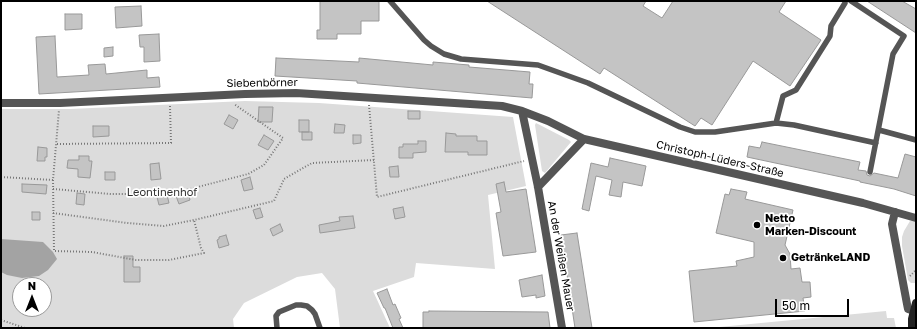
<!DOCTYPE html>
<html>
<head>
<meta charset="utf-8">
<style>
  body { margin:0 }
  #map { position:relative; width:917px; height:329px; overflow:hidden; background:#fff; font-family:"Golos Text",sans-serif }
  canvas { display:block }
  .frame { position:absolute; inset:0; border:2px solid #000; pointer-events:none }
  .north { position:absolute; left:12px; top:277px; width:40px; height:40px; box-sizing:border-box; background:#fff; border:1px solid #999; border-radius:50%; rotate:0deg; font-size:11px; font-weight:700; line-height:16px; text-align:center; color:#000 }
  .north::after { content:''; display:block; margin:auto; width:14px; height:18px; background:#000; clip-path:polygon(50% 0,100% 100%,50% 72%,0 100%) }
  .scale { position:absolute; left:775px; top:299px; width:74px; height:18px; box-sizing:border-box; border:2px solid #000; border-top:0; padding-left:5px; font-size:12px; line-height:14px; white-space:nowrap; color:#000; -webkit-text-stroke:3px #fff; paint-order:stroke }
</style>
</head>
<body>
<div id="map">
<canvas width="917" height="329"></canvas>
<div class="frame"></div>
<div class="north">N</div>
<div class="scale">50 m</div>
</div>
<script>
const ctx = document.querySelector('canvas').getContext('2d');
ctx.lineJoin = 'round';
function paint(path, color) {
  ctx.fillStyle = color;
  ctx.fill(path, 'evenodd');
}
function poly(rows) {
  const path = new Path2D();
  for (const r of rows) {
    path.moveTo(r[0], r[1]);
    for (let i = 2; i < r.length; i += 2) path.lineTo(r[i], r[i + 1]);
  }
  return path;
}
function strokePath(path, color, width, dash) {
  ctx.strokeStyle = color;
  ctx.lineWidth = width;
  ctx.lineCap = dash ? 'butt' : 'round';
  ctx.setLineDash(dash || []);
  ctx.stroke(path);
}
function write(font, color, halo, rows, align = 'center') {
  ctx.font = font + ' "Golos Text",sans-serif';
  ctx.lineWidth = 3.5;
  ctx.setLineDash([]);
  ctx.textBaseline = 'middle';
  ctx.strokeStyle = halo;
  ctx.fillStyle = color;
  for (const [text, x, y, turn = 0] of rows) {
    ctx.save();
    ctx.translate(x, y);
    ctx.rotate((+turn || 0) * Math.PI / 180);
    ctx.textAlign = isNaN(turn) ? turn : align;
    if (halo) ctx.strokeText(text, 0, 0);
    ctx.fillText(text, 0, 0);
    ctx.restore();
  }
}
paint(poly([
  [245,101,319,103,513,117,526,186,488,195,495,269,416,263,414,277,373,291,390,328,340,328,335,289,322,273,297,277,244,303,233,319,234,328,1,328,1,109,70,109],
  [20,285,44,285,44,309,20,309],
  [536,123,569,140,571,142,545,173,542,171,535,125],
  [914,220,916,220,916,283,911,283,908,280,902,246,902,237,904,231,910,221],
  [886,311,887,318,894,318,896,328,709,328]
]), '#dcdcdc');
paint(poly([
  [1,239,43,242,53,252,57,259,48,270,39,276,22,278,7,275,1,272]
]), '#a3a3a3');
const building = poly([
  [320,1,379,1,379,21,361,21,361,34,337,34,337,39,317,39,317,30,320,30,320,1],
  [487,1,646,1,643,6,662,18,673,1,786,1,779,12,821,40,790,86,753,61,712,125,701,118,695,126,604,68,600,74,487,1],
  [867,1,902,1,916,9,916,33,867,1],
  [141,6,142,26,116,28,115,7,141,6],
  [65,14,82,14,82,29,65,30,65,14],
  [159,34,160,61,144,62,144,47,140,47,139,35,159,34],
  [55,36,57,77,89,75,88,65,105,64,106,74,147,70,147,78,159,77,160,87,39,94,36,37,55,36],
  [113,47,113,56,104,57,104,48,113,47],
  [276,58,359,62,359,58,433,65,433,62,469,65,469,67,530,72,529,84,533,84,532,98,357,83,357,81,275,76,276,58],
  [259,107,273,107,272,122,258,122,259,107],
  [408,111,420,111,420,119,408,119,408,111],
  [229,115,238,120,233,129,224,124,229,115],
  [299,120,309,120,309,132,299,132,299,120],
  [335,124,345,125,344,133,334,133,335,124],
  [93,126,109,126,109,136,93,137,93,126],
  [302,132,312,132,312,140,302,140,302,132],
  [446,133,456,134,456,136,477,136,477,141,487,141,487,155,468,155,468,152,445,152,446,133],
  [264,135,274,141,268,150,258,145,264,135],
  [353,135,361,135,361,143,353,144,353,135],
  [418,141,426,141,426,152,413,153,413,158,399,158,399,147,403,147,403,144,418,144,418,141],
  [762,142,860,162,858,170,866,171,867,175,870,176,874,173,898,178,905,154,916,157,916,196,894,189,860,182,860,181,747,157,749,146,760,148,762,142],
  [38,147,47,148,47,157,45,157,45,161,37,161,38,147],
  [79,156,89,156,89,161,92,161,90,178,78,177,78,169,67,168,68,160,79,160,79,156],
  [610,158,646,166,642,186,623,182,621,197,609,195,612,180,596,176,589,211,582,209,591,163,608,167,610,158],
  [159,163,161,179,151,180,150,164,159,163],
  [398,166,399,177,390,177,389,167,398,166],
  [105,172,115,172,115,180,105,180,105,172],
  [250,177,253,189,244,191,241,180,250,177],
  [504,182,506,192,526,189,536,252,503,256,496,213,501,212,496,184,504,182],
  [22,184,47,185,46,194,22,192,22,184],
  [731,189,747,192,745,199,793,210,785,245,790,254,791,269,800,268,802,282,810,282,811,297,803,298,805,311,694,322,689,271,737,266,736,261,754,257,754,242,716,233,725,194,729,195,731,189],
  [188,192,190,200,179,204,176,196,188,192],
  [77,193,85,194,84,205,76,204,77,193],
  [167,195,169,203,159,205,157,197,167,195],
  [403,207,405,217,395,219,393,209,403,207],
  [260,208,263,217,256,219,253,210,260,208],
  [32,212,40,212,40,220,32,220,32,212],
  [353,216,355,228,320,233,319,225,340,221,339,217,353,216],
  [280,224,283,231,273,236,270,229,280,224],
  [577,233,581,258,592,328,575,328,561,235,577,233],
  [226,235,229,245,219,248,217,240,219,239,219,237,226,235],
  [124,256,133,256,133,267,140,267,140,282,124,282,124,256],
  [542,275,545,296,536,298,536,295,522,297,519,280,542,275],
  [387,289,393,305,395,304,401,318,399,319,403,328,393,328,385,308,384,308,377,293,387,289],
  [429,311,548,312,550,328,423,328,423,312,429,312,429,311]
]);
paint(building, '#c4c4c4');
strokePath(building, '#999', 1);
strokePath(poly([
  [369,105,377,197,524,161],
  [57,144,171,143,170,106],
  [1,177,53,180,59,110],
  [53,180,54,251,92,252,136,260,169,260,204,253,201,248,194,220],
  [53,189,111,194,155,194,186,190,248,174,264,165,283,138,234,104],
  [53,213,127,223,164,226,194,220,274,201,284,179,312,163,374,160],
  [910,276,916,270],
  [1,320,25,328]
]), '#777', 2, [1, 2]);
strokePath(poly([
  [390,1,424,40,431,46,444,54,461,59,538,65,588,83,680,127,695,132,715,132,776,123],
  [851,1,904,36,893,54,870,172],
  [845,3,831,26,830,36,796,90,783,96,776,123,794,125,876,143],
  [879,130,916,140],
  [277,328,276,316,279,312,296,305,301,305,307,306,312,310,315,314,320,328]
]), '#555', 5.5);
strokePath(poly([
  [1,103,60,103,245,94,296,93,502,106,522,111,548,121,584,139,863,203,916,218],
  [522,111,538,187,562,328],
  [538,187,584,139],
  [895,212,892,224,907,304,908,309,914,311]
]), '#555', 8);
strokePath(poly([
  [912,328,912,319,916,303]
]), '#222', 8);
for (const [x, y, r, color] of [
  [757,225,4,"#000"],
  [783,258,4,"#000"]
]) {
  const dot = new Path2D();
  dot.arc(x, y, r, 0, 2 * Math.PI);
  ctx.fillStyle = color;
  ctx.fill(dot);
  strokePath(dot, '#fff', 1.5);
}
write('11px', '#000', '#fff', [
  ["Siebenbörner",262,83,-1],
  ["Christoph-Lüders-Straße",720,159,13],
  ["An der Weißen Mauer",561,256,80]
]);
write('11px', '#333', '#fff', [
  ["Leontinenhof",162,193]
]);
write('bold 11px', '#000', '#fff', [
  ["Netto",765,219],
  ["Marken-Discount",765,232],
  ["GetränkeLAND",791,258]
], 'left');
</script>
</body>
</html>
